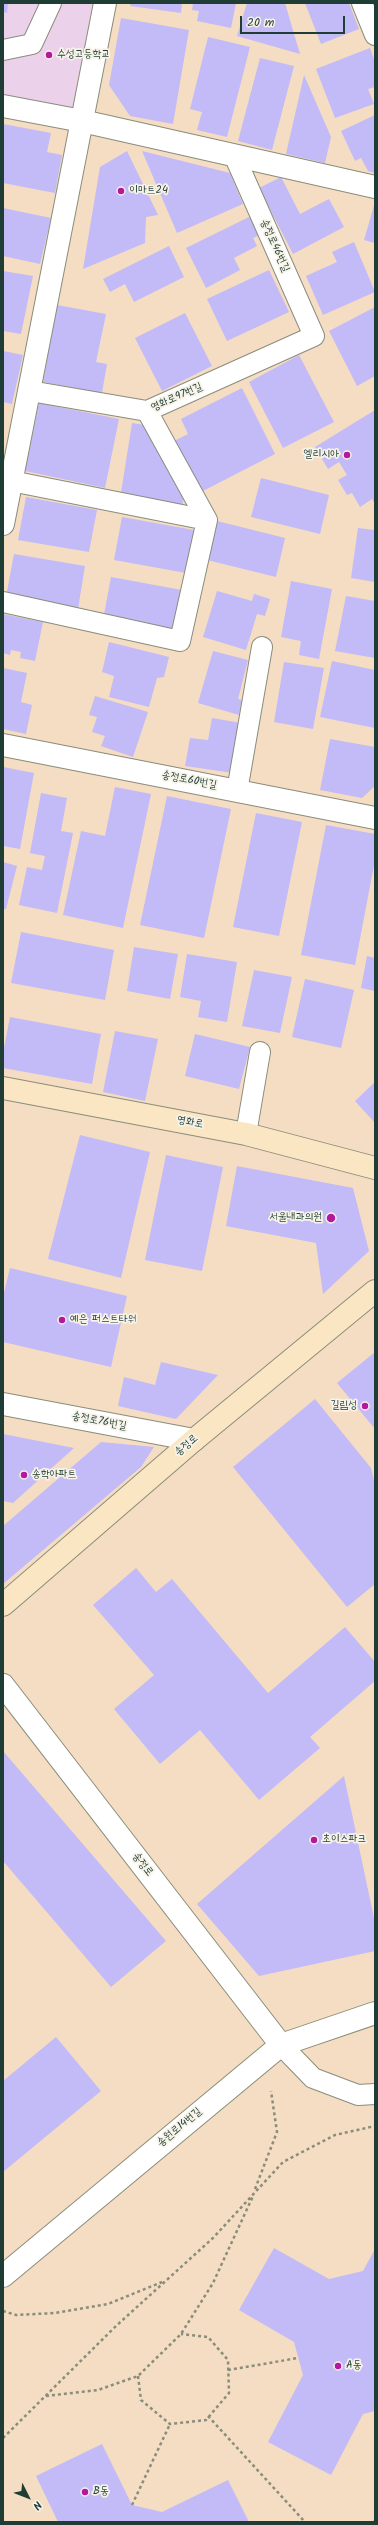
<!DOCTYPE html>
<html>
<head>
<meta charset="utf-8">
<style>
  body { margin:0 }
  #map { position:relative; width:378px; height:2525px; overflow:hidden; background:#f4ddc2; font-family:Kalam,sans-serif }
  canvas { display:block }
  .frame { position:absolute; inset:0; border:4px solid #1f3d34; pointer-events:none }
  .north { position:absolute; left:8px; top:2477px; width:40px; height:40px; -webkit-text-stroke:3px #f7f3e8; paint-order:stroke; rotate:132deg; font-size:11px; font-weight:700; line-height:16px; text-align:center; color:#1f3d34 }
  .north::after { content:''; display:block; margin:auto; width:14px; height:18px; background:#1f3d34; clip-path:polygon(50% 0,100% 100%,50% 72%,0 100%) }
  .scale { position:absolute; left:240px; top:16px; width:105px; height:18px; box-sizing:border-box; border:2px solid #1f3d34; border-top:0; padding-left:5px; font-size:12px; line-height:14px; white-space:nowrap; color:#1f3d34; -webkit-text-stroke:3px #f7f3e8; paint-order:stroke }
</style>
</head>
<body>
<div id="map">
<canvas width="378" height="2525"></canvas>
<div class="frame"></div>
<div class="north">N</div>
<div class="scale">20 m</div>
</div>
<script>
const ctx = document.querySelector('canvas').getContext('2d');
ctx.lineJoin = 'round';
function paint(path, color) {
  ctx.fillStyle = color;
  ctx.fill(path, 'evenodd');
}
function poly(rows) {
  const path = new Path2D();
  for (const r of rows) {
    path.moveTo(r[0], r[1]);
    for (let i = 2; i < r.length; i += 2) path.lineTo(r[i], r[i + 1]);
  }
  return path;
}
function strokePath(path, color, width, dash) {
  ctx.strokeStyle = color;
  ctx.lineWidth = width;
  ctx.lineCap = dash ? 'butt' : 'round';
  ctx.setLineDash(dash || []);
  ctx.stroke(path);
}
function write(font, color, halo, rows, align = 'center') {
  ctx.font = font + ' Kalam,"Poor Story",sans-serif';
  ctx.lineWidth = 3.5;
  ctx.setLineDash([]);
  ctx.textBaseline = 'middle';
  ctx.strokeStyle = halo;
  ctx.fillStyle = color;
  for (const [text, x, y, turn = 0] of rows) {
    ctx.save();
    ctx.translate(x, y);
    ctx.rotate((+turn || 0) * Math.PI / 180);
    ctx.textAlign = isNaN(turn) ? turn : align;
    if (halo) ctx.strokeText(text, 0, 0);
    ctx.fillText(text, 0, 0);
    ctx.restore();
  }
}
paint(poly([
  [3,3,105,3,82,121,3,106]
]), '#ecd1ea');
paint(poly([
  [3,3,8,3,7,13,3,12],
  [131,3,182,3,181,13,130,6],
  [193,3,236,3,231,28,197,21,199,11,192,10],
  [247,3,285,3,300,54,237,36],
  [305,3,349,3,359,29,321,44],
  [121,18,189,30,173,124,130,116,109,85],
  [208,37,250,47,227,137,197,130,202,112,190,109],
  [370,48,375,62,375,87,368,89,374,104,335,118,316,69],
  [260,58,294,66,272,150,238,141],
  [304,75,331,137,325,163,286,154],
  [375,115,375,173,368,171,361,158,355,161,341,131],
  [3,124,51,133,47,152,62,155,55,193,3,183],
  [127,151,158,215,146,217,145,243,83,269,100,167],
  [142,151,230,173,243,204,177,233],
  [281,177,300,214,329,199,344,227,293,254,259,188],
  [375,202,375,243,364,240],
  [3,208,51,218,40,264,3,256],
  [251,216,260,235,253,238,257,246,234,258,240,270,206,288,186,248],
  [354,242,375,292,323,315,306,276,337,262,332,252],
  [169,246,184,277,134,302,125,284,110,292,103,279],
  [269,270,289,312,227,341,207,299],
  [3,271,33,276,21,334,3,331],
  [57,305,106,314,96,362,107,364,102,393,43,382],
  [375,307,375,376,357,386,329,331],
  [185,313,212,366,162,391,135,338],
  [3,351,23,355,12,404,3,402],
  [299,355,334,422,283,448,249,382],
  [242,388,275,454,199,493,174,441,188,434,181,419],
  [39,403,119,419,105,488,25,471],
  [375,410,375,504,372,499,360,507,352,493,347,495,338,480,347,475,339,462,328,469,315,447],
  [132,423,145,425,184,495,182,509,120,499],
  [261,478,329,495,320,534,251,517],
  [26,497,97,510,89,552,18,540],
  [122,517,194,530,186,573,114,560],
  [217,521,285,538,276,577,207,560],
  [358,528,375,530,375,582,351,578],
  [14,554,85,566,78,609,6,597],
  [111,577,182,590,175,633,103,620],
  [291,581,332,589,319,659,299,655,301,641,281,637],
  [217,591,252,601,254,594,270,599,265,616,257,614,246,650,203,637],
  [346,596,375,601,375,658,335,651],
  [3,614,43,622,35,661,20,658,21,652,11,650,10,655,3,653],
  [109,642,169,657,164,677,157,678,149,707,109,697,114,676,102,672],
  [213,651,248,660,238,699,242,700,239,715,198,703],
  [332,661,375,670,375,728,320,717],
  [284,662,324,668,313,729,274,722],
  [3,668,27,673,21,702,32,705,26,734,3,729],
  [95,696,148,712,133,757,101,746,105,736,92,732,97,717,89,715],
  [212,718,241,723,233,773,185,766,190,738,208,740],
  [330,739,375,747,375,786,362,798,320,790],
  [3,767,34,773,20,849,3,846],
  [115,787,151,794,123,928,63,915,81,831,105,836],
  [41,793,67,798,61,831,73,833,57,913,19,905,27,867,42,870,45,856,30,853],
  [167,796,231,809,204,938,140,925],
  [256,813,302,822,279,936,233,927],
  [326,825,375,834,375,860,355,965,301,955],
  [3,862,17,866,6,909,3,909],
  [21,932,114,950,105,1000,11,983],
  [134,947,178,954,170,999,127,991],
  [187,954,237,962,227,1022,198,1017,201,1001,180,997],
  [367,956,375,958,375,991,361,988],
  [254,970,292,977,280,1033,242,1026],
  [305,979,354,990,341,1048,292,1037],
  [10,1017,101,1034,92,1084,3,1068,3,1053],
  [115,1031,158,1039,145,1101,103,1092],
  [195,1034,250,1047,239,1089,185,1076],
  [375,1082,375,1123,355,1101],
  [80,1135,150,1152,121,1278,48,1259],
  [166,1155,223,1167,202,1271,145,1260],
  [237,1166,353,1188,369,1251,323,1294,316,1243,226,1226],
  [10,1268,127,1296,111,1367,3,1342,3,1297],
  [375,1352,375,1429,337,1383],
  [161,1362,218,1375,176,1419,118,1406,124,1377,155,1385],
  [315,1399,371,1468,375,1485,375,1584,347,1607,233,1467],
  [3,1434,74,1448,13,1503,3,1501],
  [101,1442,154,1447,141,1467,3,1584,3,1526],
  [136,1568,156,1592,172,1579,268,1693,345,1627,375,1662,375,1681,310,1737,320,1748,259,1800,200,1730,160,1764,114,1709,154,1675,93,1605],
  [3,1751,166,1941,111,1987,3,1861],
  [344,1776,375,1923,375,1951,259,1976,197,1904],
  [56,2037,101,2091,3,2172,3,2081],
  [274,2248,329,2279,363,2271,375,2249,375,2411,363,2414,331,2475,268,2442,303,2375,294,2342,239,2310],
  [102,2444,132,2505,162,2512,228,2480,249,2522,58,2522,36,2476]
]), '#c3baf8');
const lane = poly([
  [362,3,375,35],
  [3,50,32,44,51,3],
  [30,391,147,411,314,336,234,155],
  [11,481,207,520],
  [3,602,180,641,207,520,147,411],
  [237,791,262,647],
  [246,1134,260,1052],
  [281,2045,313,2078,358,2095,375,2094]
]);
const street = poly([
  [3,106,82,121,375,187],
  [3,524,105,3],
  [3,745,375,818],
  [3,1404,194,1440],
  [3,1685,281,2045],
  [3,2276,281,2045,375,2013]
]);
const secondary = poly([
  [3,1088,246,1134,375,1168],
  [3,1605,194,1440,375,1291]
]);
strokePath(lane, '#8a8d7b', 22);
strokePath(street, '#8a8d7b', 24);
strokePath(secondary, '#8a8d7b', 24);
strokePath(poly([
  [255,2189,277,2132,271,2091],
  [3,2311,16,2315,55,2313,108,2304,162,2282],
  [228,2370,298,2358],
  [138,2376,141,2400,170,2424,206,2420,229,2393,228,2360,208,2337,181,2334],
  [46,2396,98,2390,138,2376,181,2334,213,2283,253,2196],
  [208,2416,305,2522],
  [3,2438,116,2326,213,2238,283,2162,335,2135,375,2126],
  [132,2505,170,2424],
  [374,2522,375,2521]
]), '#8a8d7b', 2.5, [3, 3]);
strokePath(lane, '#fff', 20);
strokePath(street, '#fff', 22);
strokePath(secondary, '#fbe6c4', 22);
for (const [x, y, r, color] of [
  [49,55,4,"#b5179e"],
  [121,191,4,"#b5179e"],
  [347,455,4,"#b5179e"],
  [331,1218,5,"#b5179e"],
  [62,1320,4,"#b5179e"],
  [365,1406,4,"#b5179e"],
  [24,1475,4,"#b5179e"],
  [314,1840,4,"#b5179e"],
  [338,2366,4,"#b5179e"],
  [85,2492,4,"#b5179e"]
]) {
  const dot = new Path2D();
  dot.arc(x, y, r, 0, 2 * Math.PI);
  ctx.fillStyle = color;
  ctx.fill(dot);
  strokePath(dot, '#f7f3e8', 1.5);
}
write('11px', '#1f3d34', '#f7f3e8', [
  ["수성고등학교",57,55],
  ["이마트24",129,191],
  ["엘리시아",339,455,"right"],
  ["서울내과의원",322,1218,"right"],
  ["예은 퍼스트타워",70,1320],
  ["길림성",357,1406,"right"],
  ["송학아파트",32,1475],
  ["초이스파크",322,1840],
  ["A동",346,2366],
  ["B동",93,2492]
], 'left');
write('11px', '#1f3d34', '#f7f3e8', [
  ["송정로46번길",274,246,66],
  ["영화로97번길",177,398,-24],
  ["송정로60번길",189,781,11],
  ["영화로",190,1123,11],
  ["송정로76번길",99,1422,11],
  ["송정로",187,1446,-40],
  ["송정로",142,1865,52],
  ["송원로14번길",180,2128,-40]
]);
</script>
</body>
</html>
